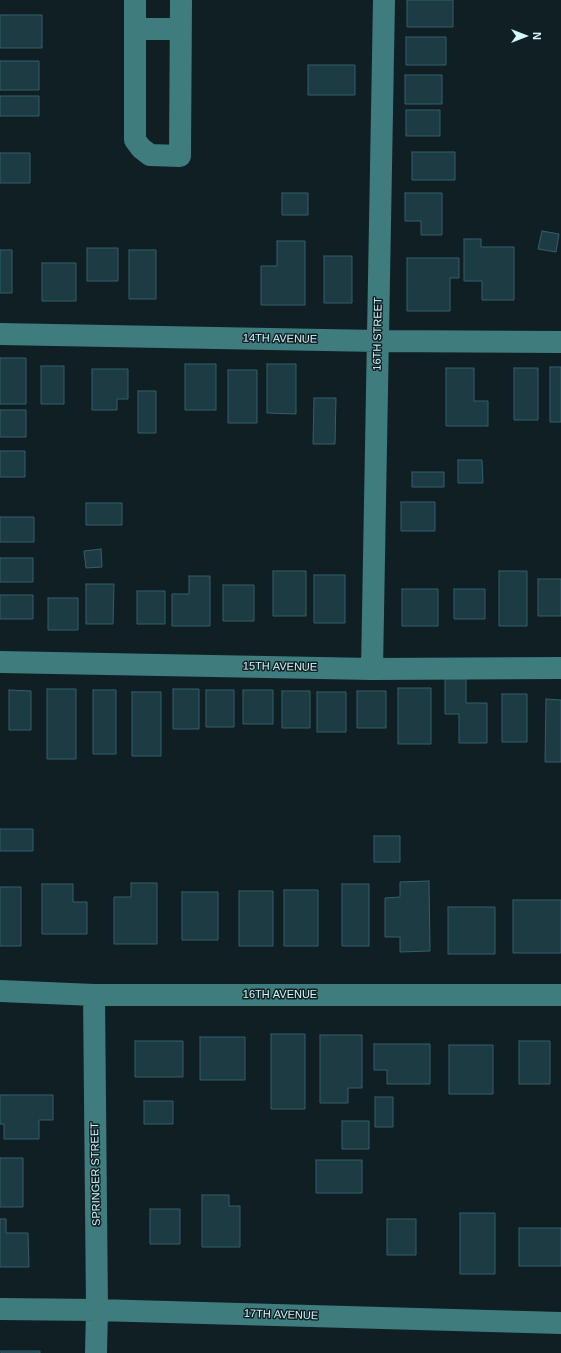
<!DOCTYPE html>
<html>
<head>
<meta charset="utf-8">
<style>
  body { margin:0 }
  #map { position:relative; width:561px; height:1353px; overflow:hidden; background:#101f23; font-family:Helvetica,sans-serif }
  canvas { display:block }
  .north { position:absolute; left:505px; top:16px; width:40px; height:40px; -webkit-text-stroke:3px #101f23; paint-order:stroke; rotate:90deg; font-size:11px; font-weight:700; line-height:16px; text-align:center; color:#d4f7fc }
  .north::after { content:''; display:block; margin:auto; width:14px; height:18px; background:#d4f7fc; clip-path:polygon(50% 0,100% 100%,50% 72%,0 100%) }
</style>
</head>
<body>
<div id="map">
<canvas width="561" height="1353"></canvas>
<div class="north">N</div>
</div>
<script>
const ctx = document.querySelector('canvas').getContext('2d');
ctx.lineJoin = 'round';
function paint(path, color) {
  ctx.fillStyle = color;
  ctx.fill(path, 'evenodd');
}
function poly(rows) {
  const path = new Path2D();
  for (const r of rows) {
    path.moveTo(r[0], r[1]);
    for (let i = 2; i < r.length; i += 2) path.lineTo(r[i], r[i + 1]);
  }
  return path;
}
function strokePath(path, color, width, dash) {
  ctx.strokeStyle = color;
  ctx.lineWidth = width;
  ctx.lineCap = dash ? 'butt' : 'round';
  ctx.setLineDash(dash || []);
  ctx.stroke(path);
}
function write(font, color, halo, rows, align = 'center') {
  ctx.font = font + ' Helvetica,sans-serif';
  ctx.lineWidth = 3;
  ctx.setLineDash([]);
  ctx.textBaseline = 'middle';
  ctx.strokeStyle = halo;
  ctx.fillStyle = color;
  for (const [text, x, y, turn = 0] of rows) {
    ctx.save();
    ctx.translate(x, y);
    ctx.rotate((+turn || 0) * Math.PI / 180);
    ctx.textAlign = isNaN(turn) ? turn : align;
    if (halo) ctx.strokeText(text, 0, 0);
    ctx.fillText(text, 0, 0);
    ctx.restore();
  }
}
const building = poly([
  [407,0,453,0,453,27,407,27,407,0],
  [0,15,42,15,42,48,0,48,0,15],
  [406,37,446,37,446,65,406,65,406,37],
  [0,61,39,61,39,90,0,90,0,61],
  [308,65,355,65,355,95,308,95,308,65],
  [405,75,442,75,442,104,405,104,405,75],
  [0,96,39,96,39,116,0,116,0,96],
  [406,110,440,110,440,136,406,136,406,110],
  [412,152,455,152,455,180,412,180,412,152],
  [0,153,30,153,30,183,0,183,0,153],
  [282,193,308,193,308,215,282,215,282,193],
  [405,193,442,193,442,235,421,235,421,221,405,221,405,193],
  [542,231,559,234,556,252,538,249,542,231],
  [464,239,481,239,481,247,514,247,514,300,482,300,482,281,464,281,464,239],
  [277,241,305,241,305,305,261,305,261,266,277,266,277,241],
  [87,248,118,248,118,281,87,281,87,248],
  [0,250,12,250,12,293,0,293,0,250],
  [129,250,156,250,156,299,129,299,129,250],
  [324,256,352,256,352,303,324,303,324,256],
  [407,258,459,258,459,278,450,278,450,311,407,311,407,258],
  [42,263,76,263,76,301,42,301,42,263],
  [0,358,26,358,26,404,0,404,0,358],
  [185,364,216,364,216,410,185,410,185,364],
  [267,364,296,364,296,414,267,413,267,364],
  [41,366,64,366,64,404,41,404,41,366],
  [550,367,561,367,561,422,550,422,550,367],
  [446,368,474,368,474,401,488,401,488,426,446,426,446,368],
  [514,368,538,368,538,420,514,420,514,368],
  [92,369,128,369,128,399,117,399,117,410,92,410,92,369],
  [228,370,257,370,257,423,228,423,228,370],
  [138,391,156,391,156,433,138,433,138,391],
  [314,398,336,398,335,444,313,444,314,398],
  [0,410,26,410,26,437,0,437,0,410],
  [0,451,25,451,25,477,0,477,0,451],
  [458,460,482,460,483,483,458,483,458,460],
  [412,472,444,472,444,487,412,487,412,472],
  [401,502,435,502,435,531,401,531,401,502],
  [86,503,122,503,122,525,86,525,86,503],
  [0,517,34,517,34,542,0,542,0,517],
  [101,549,102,567,86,568,84,551,101,549],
  [0,558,33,558,33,582,0,582,0,558],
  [273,571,306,571,306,616,273,616,273,571],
  [499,571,527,571,527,626,499,626,499,571],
  [314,575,345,575,345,623,314,623,314,575],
  [189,576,210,576,210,626,172,626,172,594,189,594,189,576],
  [538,579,561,579,561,616,538,616,538,579],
  [86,584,114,584,113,624,86,624,86,584],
  [223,585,254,585,254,621,223,621,223,585],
  [402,589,438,589,438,626,402,626,402,589],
  [454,589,485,589,485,619,454,619,454,589],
  [137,591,165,591,165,624,137,624,137,591],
  [0,595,33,595,33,619,0,619,0,595],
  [48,598,78,598,78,630,48,630,48,598],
  [445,677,466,677,466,703,487,703,487,743,459,743,459,714,445,714,445,677],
  [398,688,431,688,431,744,398,744,398,688],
  [47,689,76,689,76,759,47,759,47,689],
  [173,689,199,689,199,729,173,729,173,689],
  [9,690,31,691,31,730,9,730,9,690],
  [93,690,116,690,116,754,93,754,93,690],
  [206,690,234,690,234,727,206,727,206,690],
  [243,690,273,690,273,724,243,724,243,690],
  [282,691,310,691,310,728,282,728,282,691],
  [357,691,386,691,386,728,357,728,357,691],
  [132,692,161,692,161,756,132,756,132,692],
  [317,692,346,692,346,732,317,732,317,692],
  [502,694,527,694,527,742,502,742,502,694],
  [546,699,561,700,561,762,545,762,546,699],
  [0,829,33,829,33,851,0,851,0,829],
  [374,836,400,836,400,862,374,862,374,836],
  [429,881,430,951,400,952,400,937,385,937,385,898,400,897,400,882,429,881],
  [131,883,157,883,157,944,114,944,114,897,131,897,131,883],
  [42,884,73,884,73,902,87,902,87,934,42,934,42,884],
  [342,884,369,884,369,946,342,946,342,884],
  [0,887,21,887,21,946,0,946,0,887],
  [284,890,318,890,318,946,284,946,284,890],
  [239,891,273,891,273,946,239,946,239,891],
  [182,892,218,892,218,940,182,940,182,892],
  [513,900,561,900,561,953,513,953,513,900],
  [448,907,495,907,495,954,448,954,448,907],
  [271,1034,305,1034,305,1109,271,1109,271,1034],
  [320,1035,362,1035,362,1088,348,1088,348,1103,320,1103,320,1035],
  [200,1037,245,1037,245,1080,200,1080,200,1037],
  [135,1041,183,1041,183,1077,135,1077,135,1041],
  [519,1041,550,1041,550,1084,519,1084,519,1041],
  [374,1044,430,1044,430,1084,387,1084,387,1070,374,1070,374,1044],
  [449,1045,493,1045,493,1094,449,1094,449,1045],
  [0,1095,53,1095,53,1120,39,1120,39,1139,4,1139,4,1124,0,1124,0,1095],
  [375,1097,393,1097,393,1127,375,1127,375,1097],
  [144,1101,173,1101,173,1124,144,1124,144,1101],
  [342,1121,369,1121,369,1149,342,1149,342,1121],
  [0,1158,23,1158,23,1207,0,1207,0,1158],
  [316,1160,362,1160,362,1193,316,1193,316,1160],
  [202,1195,229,1195,229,1206,240,1206,240,1247,202,1247,202,1195],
  [150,1209,180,1209,180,1244,150,1244,150,1209],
  [460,1213,495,1213,495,1274,460,1274,460,1213],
  [0,1219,6,1219,6,1233,28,1233,29,1267,0,1267,0,1219],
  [387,1219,416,1219,416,1255,387,1255,387,1219],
  [519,1228,561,1228,561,1266,519,1266,519,1228],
  [1,1351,40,1351,40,1353,1,1353,1,1351]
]);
paint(building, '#1d3b42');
strokePath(building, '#31606d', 1);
strokePath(poly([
  [135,0,135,140,141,148,150,155,180,156,181,0],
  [135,29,180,29],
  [0,334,378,341,561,342],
  [0,662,372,669,561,668],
  [372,669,384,0],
  [0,991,94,995,561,995],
  [94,995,97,1310,96,1353],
  [0,1309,97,1310,561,1323]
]), '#3e7c7e', 22);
write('11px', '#d4f7fc', '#101f23', [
  ["16TH STREET",378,334,-89],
  ["14TH AVENUE",280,339,1],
  ["15TH AVENUE",280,667,1],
  ["16TH AVENUE",280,995],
  ["SPRINGER STREET",96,1174,-91],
  ["17TH AVENUE",281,1315,2]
]);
</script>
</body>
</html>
